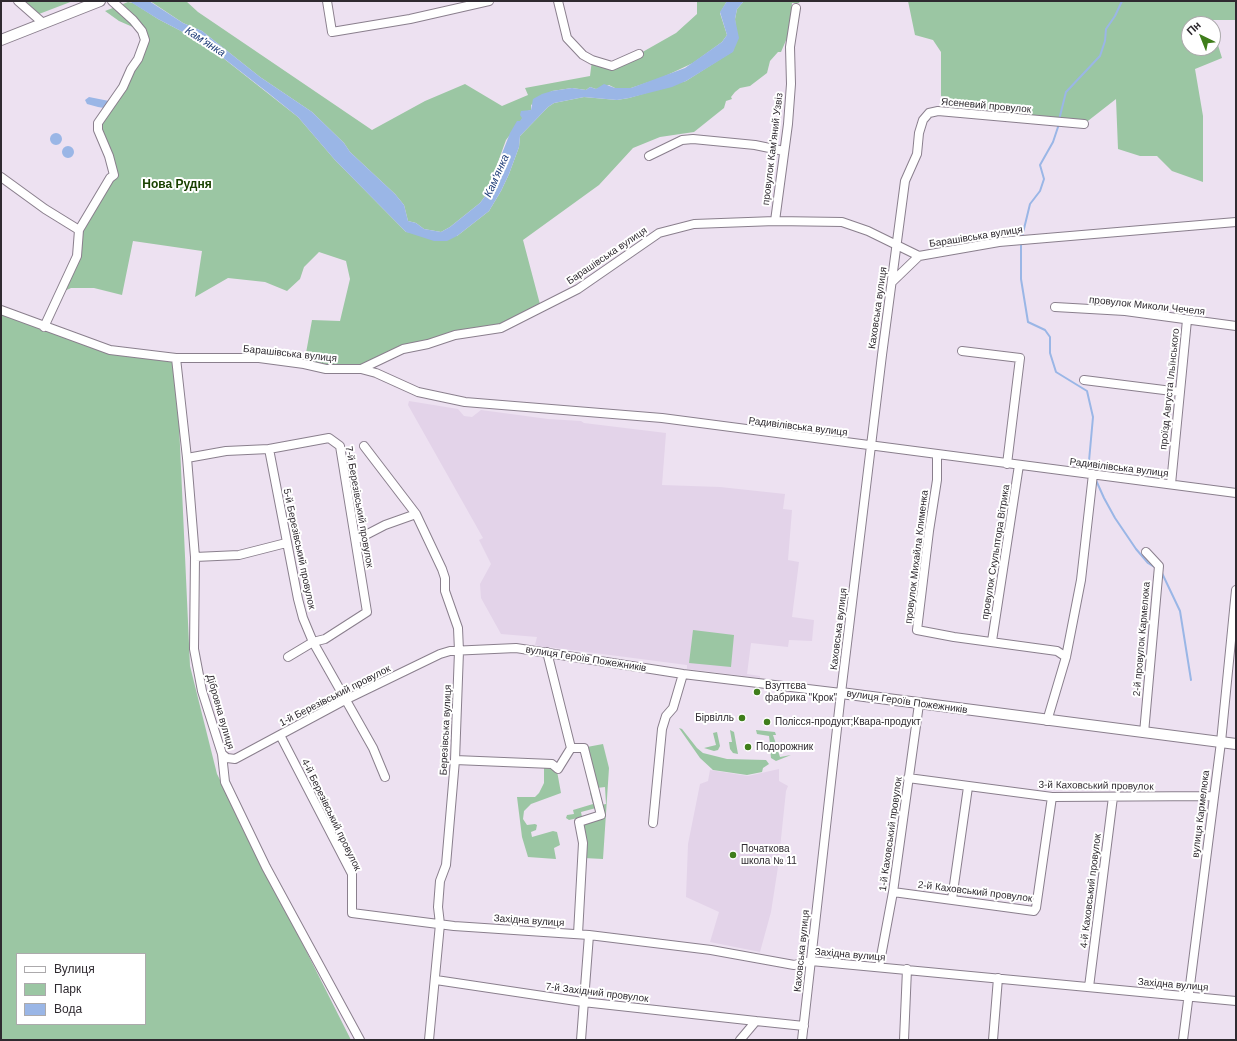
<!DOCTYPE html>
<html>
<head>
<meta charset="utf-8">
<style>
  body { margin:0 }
  #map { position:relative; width:1237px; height:1041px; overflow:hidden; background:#ede1f1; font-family:Arial,sans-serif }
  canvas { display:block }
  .frame { position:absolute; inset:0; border:2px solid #2f2a30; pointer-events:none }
  .legend { position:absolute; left:16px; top:953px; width:130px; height:72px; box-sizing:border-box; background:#fff; border:1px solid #acaaac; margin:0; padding:5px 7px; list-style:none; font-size:12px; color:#2f2a30 }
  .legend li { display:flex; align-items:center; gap:8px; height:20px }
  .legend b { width:20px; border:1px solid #acaaac }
  .north { position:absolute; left:1181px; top:16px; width:40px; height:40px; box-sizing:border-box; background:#fff; border:1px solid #acaaac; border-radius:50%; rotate:317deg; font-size:11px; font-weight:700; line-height:16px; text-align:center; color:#2f2a30 }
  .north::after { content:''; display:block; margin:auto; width:14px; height:18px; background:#3f7d1b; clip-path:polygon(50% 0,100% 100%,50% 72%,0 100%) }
</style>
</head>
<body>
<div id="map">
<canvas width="1237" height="1041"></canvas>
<div class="frame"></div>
<ul class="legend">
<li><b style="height:5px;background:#fff"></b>Вулиця</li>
<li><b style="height:11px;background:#9bc6a3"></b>Парк</li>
<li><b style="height:11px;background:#9ab6e6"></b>Вода</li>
</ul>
<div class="north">Пн</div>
</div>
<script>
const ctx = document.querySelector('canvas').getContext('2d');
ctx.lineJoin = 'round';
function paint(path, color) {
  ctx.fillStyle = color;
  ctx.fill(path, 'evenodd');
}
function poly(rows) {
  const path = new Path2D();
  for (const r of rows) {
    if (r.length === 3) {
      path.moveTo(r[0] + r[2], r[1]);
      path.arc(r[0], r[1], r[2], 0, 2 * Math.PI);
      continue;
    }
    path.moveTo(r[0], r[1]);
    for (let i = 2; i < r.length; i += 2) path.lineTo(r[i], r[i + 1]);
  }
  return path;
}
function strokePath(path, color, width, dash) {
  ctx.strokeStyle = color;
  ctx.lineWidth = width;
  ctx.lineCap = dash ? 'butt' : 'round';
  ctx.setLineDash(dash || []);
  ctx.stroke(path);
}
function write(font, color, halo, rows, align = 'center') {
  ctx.font = font + ' Arial,sans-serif';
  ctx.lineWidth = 4;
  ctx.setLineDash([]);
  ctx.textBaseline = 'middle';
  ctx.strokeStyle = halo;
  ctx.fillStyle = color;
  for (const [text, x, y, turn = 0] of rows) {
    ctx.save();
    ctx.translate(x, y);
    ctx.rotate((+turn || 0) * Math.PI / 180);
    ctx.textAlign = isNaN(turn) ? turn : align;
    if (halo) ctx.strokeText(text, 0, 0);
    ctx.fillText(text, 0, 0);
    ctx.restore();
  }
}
paint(poly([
  [409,401,458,409,464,416,472,417,481,410,548,419,581,421,584,423,666,433,662,485,720,487,785,494,783,509,792,510,788,560,799,562,792,617,814,620,812,641,789,640,788,647,751,643,747,674,760,676,760,678,687,669,687,665,548,647,547,648,535,645,537,637,501,634,481,598,480,584,491,564,479,540,483,538,408,405],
  [779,769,779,781,788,786,786,791,778,867,771,912,760,952,710,942,719,912,686,897,688,844,700,784,708,781,710,770,748,776]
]), '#e3d3e9');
paint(poly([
  [21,1,73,1,39,14],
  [150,1,186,1,198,12,372,130,425,101,465,84,502,106,528,95,525,88,590,76,592,60,612,66,639,54,676,33,697,14,697,1,727,1,720,13,727,35,722,42,693,63,661,78,631,88,615,88,609,85,596,89,590,87,586,90,572,88,552,91,531,105,531,110,525,112,523,118,506,140,486,195,480,203,450,227,441,232,424,229,416,223,408,221,404,205,395,194,350,152,344,143,312,112,260,77,202,31,183,23],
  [744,1,800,1,799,3,792,3,790,31,781,52,778,52,770,61,767,73,750,86,740,88,735,92,731,97,732,99,726,101,724,108,694,132,660,137,633,148,599,185,523,240,541,308,501,328,403,349,361,369,304,364,312,320,340,321,350,279,346,261,319,252,304,267,300,279,287,291,265,282,228,278,195,297,202,251,133,241,122,295,94,288,71,288,60,293,77,256,79,230,99,197,112,167,98,130,140,50,142,31,119,21,105,11,128,2,133,3,158,19,204,43,298,117,335,160,406,232,457,236,489,211,501,191,509,174,519,147,520,136,548,107,554,103,584,97,617,100,629,98,686,81,733,51,736,31,735,19,737,9],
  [908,1,1236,1,1236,20,1211,20,1212,24,1189,24,1189,48,1213,48,1213,29,1222,58,1195,69,1203,116,1203,182,1172,171,1157,156,1140,156,1118,149,1116,99,1084,124,1013,118,941,96,941,52,933,40,915,35],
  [1,311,110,350,176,358,190,666,217,774,351,1040,1,1040],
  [17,954,145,954,145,1024,17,1024],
  [693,630,734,635,731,667,689,663],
  [679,728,682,729,697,748,703,753,727,759,766,760,769,764,763,768,762,772,747,775,713,770,700,758],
  [730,730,734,732,738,754,733,753,730,749,729,742,732,742],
  [756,730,775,732,776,735,773,735,776,744,770,744,769,736,757,734],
  [717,732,720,746,718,750,714,751,704,748,716,745,713,733],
  [603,744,609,768,603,859,584,858,583,824,604,817,601,805,606,804,605,787,597,788,587,747],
  [770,748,777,748,780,757,791,755,776,761,771,758],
  [544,765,552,767,557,771,561,793,531,804,524,811,523,819,527,825,535,824,537,825,536,830,531,832,532,837,553,831,557,832,560,845,554,848,556,859,528,857,522,837,517,797,535,797,539,793,544,783],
  [591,792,596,808,581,812,582,817,569,820,566,818,567,815,574,814,573,810,593,804,590,793]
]), '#9bc6a3');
paint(poly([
  [129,1,149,1,183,23,202,31,260,77,312,112,344,143,350,152,395,194,404,205,408,221,416,223,424,229,441,232,450,227,480,203,486,195,510,133,517,121,520,121,522,118,520,115,521,111,531,110,533,99,542,94,552,91,572,88,586,90,590,87,596,89,604,84,615,88,631,88,685,68,722,42,727,35,720,12,727,1,744,1,737,9,735,19,739,38,733,52,686,81,672,87,629,98,617,100,584,97,554,103,548,107,520,136,519,147,509,174,501,191,489,211,457,236,447,241,434,241,406,232,335,160,298,117,267,92,204,43,158,19],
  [89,97,109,101,104,108,98,107,87,104,85,100],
  [56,139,6],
  [68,152,6]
]), '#9ab6e6');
strokePath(poly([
  [1059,120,1066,92,1100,56,1105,41,1106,29,1115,16,1122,1],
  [1022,237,1030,204,1040,191,1044,179,1040,165,1053,142,1059,124],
  [1021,242,1021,279,1028,322,1045,330,1050,337,1050,353,1056,372,1087,391,1093,417,1089,461,1093,472],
  [1095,478,1104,498,1115,518,1136,549,1148,563,1156,568],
  [1161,571,1180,611,1191,680]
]), '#9ab6e6', 2);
const minor = poly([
  [18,1,43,23],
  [327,1,332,32,410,19,489,1],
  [558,1,567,38,583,55,592,60,612,66,639,54],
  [649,156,682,140,693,139,755,145,784,151],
  [1,177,45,209,79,230],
  [775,221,788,124,791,84,790,47,796,8],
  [892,282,919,256],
  [1055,307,1125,311,1236,326],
  [1,310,110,350,176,358,259,358,304,364,326,369,361,369,403,349,428,344,455,335,501,328,578,289,659,233,694,224,775,221,842,222,868,231,919,256,999,242,1236,222],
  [44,327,77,256,79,230,110,178,114,175,109,156,98,130,98,123,123,87,131,69,138,59,145,40,142,31,133,20,112,1],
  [962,351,1020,358,1007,464],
  [176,358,187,458,195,557,194,649,202,691,222,754,225,782,266,867,360,1040],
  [361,369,376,373,418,392,465,402,662,418,1236,493],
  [1084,380,1180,392],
  [364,446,416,514,442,569,445,578,445,591,458,628,459,651,455,760,446,865,440,881,438,907,440,924,429,1040],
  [269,449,298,599,303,618,313,642,373,748,385,777],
  [937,454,937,480,929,531,917,630,954,637,1057,651,1066,657],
  [187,458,226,451,269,449,329,438,340,446,367,612,325,639,313,642,288,657],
  [1171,484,1187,320],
  [356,540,385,525,416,514],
  [195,557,239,555,286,543],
  [992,641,1019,465],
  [547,652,571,748],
  [1047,721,1066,657,1081,580,1093,474],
  [1144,733,1159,566,1146,552],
  [280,735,352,874,352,913,454,926,589,935,711,950,794,965,811,961,1236,1001],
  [222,754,227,758,235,759,345,700,440,654,450,651,516,648,683,674,841,693],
  [455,760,552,764,558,769,571,748,584,748,601,815,579,822,583,843,578,934],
  [908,778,1052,797,1213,796],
  [653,823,662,729,666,716,673,708,683,674],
  [893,892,1034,911,1036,908,1052,797],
  [952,899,968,787],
  [879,967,893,892,919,704],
  [436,980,583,1002,756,1021],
  [1089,987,1113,797],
  [581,1040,589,935],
  [740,1040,756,1021,804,1026],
  [802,1040,841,693,882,355,905,181,917,154,919,133,923,120,929,113,938,111,1084,124],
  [904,1040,907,969],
  [993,1040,998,978],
  [1183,1040,1221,742,1236,590]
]);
const tertiary = poly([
  [1,40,100,1],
  [841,693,1236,744]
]);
strokePath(minor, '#8a7f8d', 10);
strokePath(tertiary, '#8a7f8d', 12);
strokePath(minor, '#fff', 8);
strokePath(tertiary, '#fff', 10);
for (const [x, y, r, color] of [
  [757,692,4,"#3f7d1b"],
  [742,718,4,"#3f7d1b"],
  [767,722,4,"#3f7d1b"],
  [748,747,4,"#3f7d1b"],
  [733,855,4,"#3f7d1b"]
]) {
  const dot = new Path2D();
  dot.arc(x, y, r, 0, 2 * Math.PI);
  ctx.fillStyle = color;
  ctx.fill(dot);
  strokePath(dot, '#fff', 1.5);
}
write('10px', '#2f2a30', '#fff', [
  ["Ясеневий провулок",986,106,5],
  ["провулок Камʼяний Узвіз",773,149,-83],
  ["Барашівська вулиця",976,237,-9],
  ["Барашівська вулиця",607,256,-34],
  ["провулок Миколи Чечеля",1147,306,6],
  ["Каховська вулиця",878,308,-82],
  ["Барашівська вулиця",290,354,6],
  ["проїзд Августа Ільїнського",1170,389,-84],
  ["Радивілівська вулиця",798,427,7],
  ["Радивілівська вулиця",1119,468,7],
  ["7-й Березівський провулок",359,507,80],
  ["5-й Березівський провулок",299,549,78],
  ["провулок Скульптора Вітрика",996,552,-81],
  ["провулок Михайла Клименка",917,557,-83],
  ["Каховська вулиця",839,629,-83],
  ["2-й провулок Кармелюка",1142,639,-85],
  ["вулиця Героїв Пожежників",586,659,9],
  ["1-й Березівський провулок",335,696,-27],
  ["вулиця Героїв Пожежників",907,702,8],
  ["Дібровна вулиця",220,712,74],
  ["Березівська вулиця",446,730,-87],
  ["3-й Каховський провулок",1096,786,1],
  ["вулиця Кармелюка",1201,814,-83],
  ["4-й Березівський провулок",331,815,64],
  ["1-й Каховський провулок",891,834,-82],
  ["4-й Каховський провулок",1091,891,-83],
  ["2-й Каховський провулок",975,892,7],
  ["Західна вулиця",529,921,4],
  ["Каховська вулиця",802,951,-84],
  ["Західна вулиця",850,955,5],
  ["Західна вулиця",1173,985,5],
  ["7-й Західний провулок",597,993,7]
]);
write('10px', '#2f2a30', '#fff', [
  ["Взуттєва",765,686],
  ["фабрика \"Крок\"",765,698],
  ["Бірвілль",734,718,"right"],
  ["Полісся-продукт;Квара-продукт",775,722],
  ["Подорожник",756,747],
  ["Початкова",741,849],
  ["школа № 11",741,861]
], 'left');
write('italic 11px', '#203e79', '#fff', [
  ["Кам'янка",205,42,33],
  ["Кам'янка",497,176,-66]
]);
write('bold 12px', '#1a4201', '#fff', [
  ["Нова Рудня",177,185]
]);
</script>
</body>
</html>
